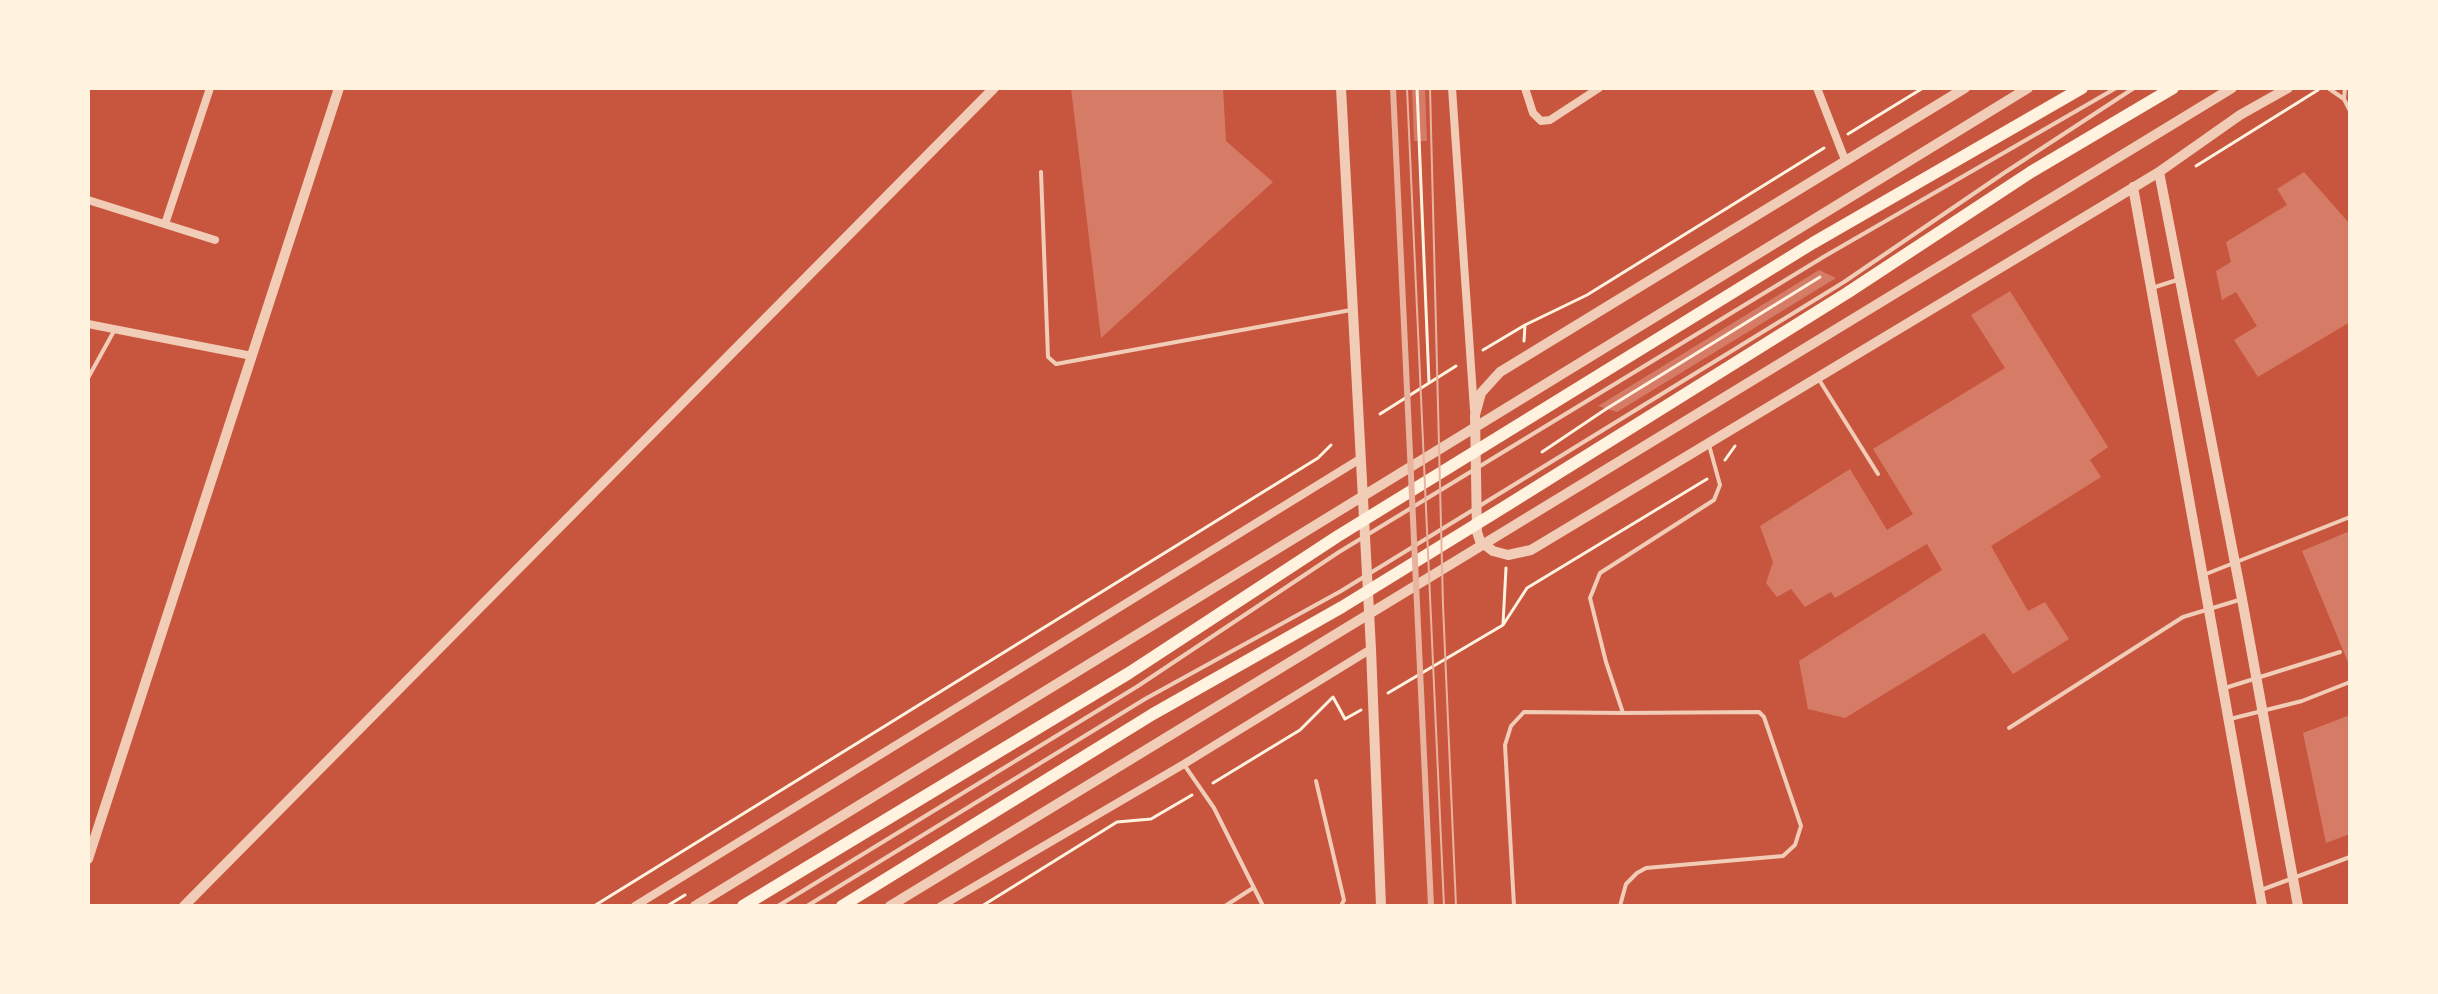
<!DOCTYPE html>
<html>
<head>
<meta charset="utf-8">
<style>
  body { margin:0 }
  #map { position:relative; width:2438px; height:994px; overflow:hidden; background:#c8553d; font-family:"Alegreya Sans",sans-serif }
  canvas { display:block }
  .frame { position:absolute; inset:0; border:90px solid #fff3e0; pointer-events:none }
</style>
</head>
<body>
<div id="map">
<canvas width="2438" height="994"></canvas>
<div class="frame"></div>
</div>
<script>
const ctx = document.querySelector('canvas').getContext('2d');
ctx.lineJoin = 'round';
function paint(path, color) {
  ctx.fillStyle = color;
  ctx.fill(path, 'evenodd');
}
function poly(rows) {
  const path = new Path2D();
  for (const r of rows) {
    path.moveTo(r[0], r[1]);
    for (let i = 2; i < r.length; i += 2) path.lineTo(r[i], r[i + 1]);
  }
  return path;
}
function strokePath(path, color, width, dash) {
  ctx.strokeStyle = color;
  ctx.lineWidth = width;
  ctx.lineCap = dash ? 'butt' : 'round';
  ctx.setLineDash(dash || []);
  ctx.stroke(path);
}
paint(poly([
  [1071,88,1223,88,1226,141,1273,182,1101,338],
  [1412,88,1425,88,1427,141,1414,141],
  [2304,172,2350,224,2350,322,2258,377,2234,340,2257,326,2236,292,2222,300,2216,271,2231,262,2226,242,2287,205,2277,189],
  [1819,270,1836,278,1617,412,1598,406],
  [2010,291,2108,447,2090,460,2101,477,1991,546,2028,611,2045,602,2069,639,2013,674,1984,633,1845,718,1808,709,1799,661,1942,570,1927,544,1835,598,1831,592,1805,607,1791,589,1777,597,1766,583,1773,562,1760,526,1850,469,1887,530,1913,514,1873,449,2005,368,1971,315],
  [2350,531,2350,667,2302,551],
  [2350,715,2350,834,2326,843,2303,733]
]), '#d67c66');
strokePath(poly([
  [1417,88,1429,383],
  [1848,134,1923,88],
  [2196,166,2318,90],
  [1524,341,1525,325],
  [1483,350,1525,325,1587,295,1824,148],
  [1380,414,1456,366],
  [1542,452,1606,409,1820,277],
  [1725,460,1735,446],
  [1503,624,1506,568],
  [1388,693,1503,625,1527,588,1707,479],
  [1213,783,1300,730,1333,697,1345,719,1361,710],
  [594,906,1318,458,1331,445],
  [667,906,685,895],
  [982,906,1117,822,1151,819,1192,795]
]), '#fff3e0', 3);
strokePath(poly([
  [2328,88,2344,99,2350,111],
  [2344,99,2345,88],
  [1041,172,1048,357,1056,364,1351,310],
  [2152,288,2177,280],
  [88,378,114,331],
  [1818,378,1878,474],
  [2206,574,2350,517],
  [2225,688,2340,652],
  [2230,719,2302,701,2350,682],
  [2009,728,2183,617,2239,600],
  [1185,766,1214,808,1263,906],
  [1316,781,1344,900,1341,906],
  [2261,890,2350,857],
  [778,906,1138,686,1339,552,1825,256,2116,88],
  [807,906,1145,699,1341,591,1844,282,2004,173,2134,88],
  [1225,906,1253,888],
  [1514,906,1505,745,1511,726,1524,712,1623,713],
  [1620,906,1626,884,1637,873,1646,868,1783,856,1795,845,1801,826,1764,717,1759,712,1623,713,1606,662,1590,598,1600,573,1714,500,1720,485,1709,445]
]), '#f1ccb7', 4);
strokePath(poly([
  [1452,88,1474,410],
  [1525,88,1533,113,1541,121,1550,120,1599,88],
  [1817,88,1845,160],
  [88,200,215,240],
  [165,224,210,88],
  [88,324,252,356],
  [635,906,1360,459],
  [941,906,1184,764,1371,649]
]), '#f1ccb7', 8);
strokePath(poly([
  [1341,88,1371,649,1381,906],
  [1965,88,1500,372,1481,393,1475,415,1477,532,1480,541,1493,551,1508,555,1531,550,2103,206,2159,172,2240,115,2288,88],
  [2159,172,2242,599,2298,906],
  [2133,187,2262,906],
  [88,859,339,88],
  [184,906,994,88],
  [695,906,2028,88],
  [890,906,2232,88]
]), '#f1ccb7', 10);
strokePath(poly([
  [743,906,1129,673,1338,536,1813,243,2082,88],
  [842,906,1153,714,1342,607,1501,509,1847,293,2031,172,2173,88]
]), '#fff3e0', 12);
strokePath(poly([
  [1407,88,1444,906],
  [1430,88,1443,605,1456,906]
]), '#e9b49f', 2);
strokePath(poly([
  [1393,88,1431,906]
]), '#e9b49f', 6);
</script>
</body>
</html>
